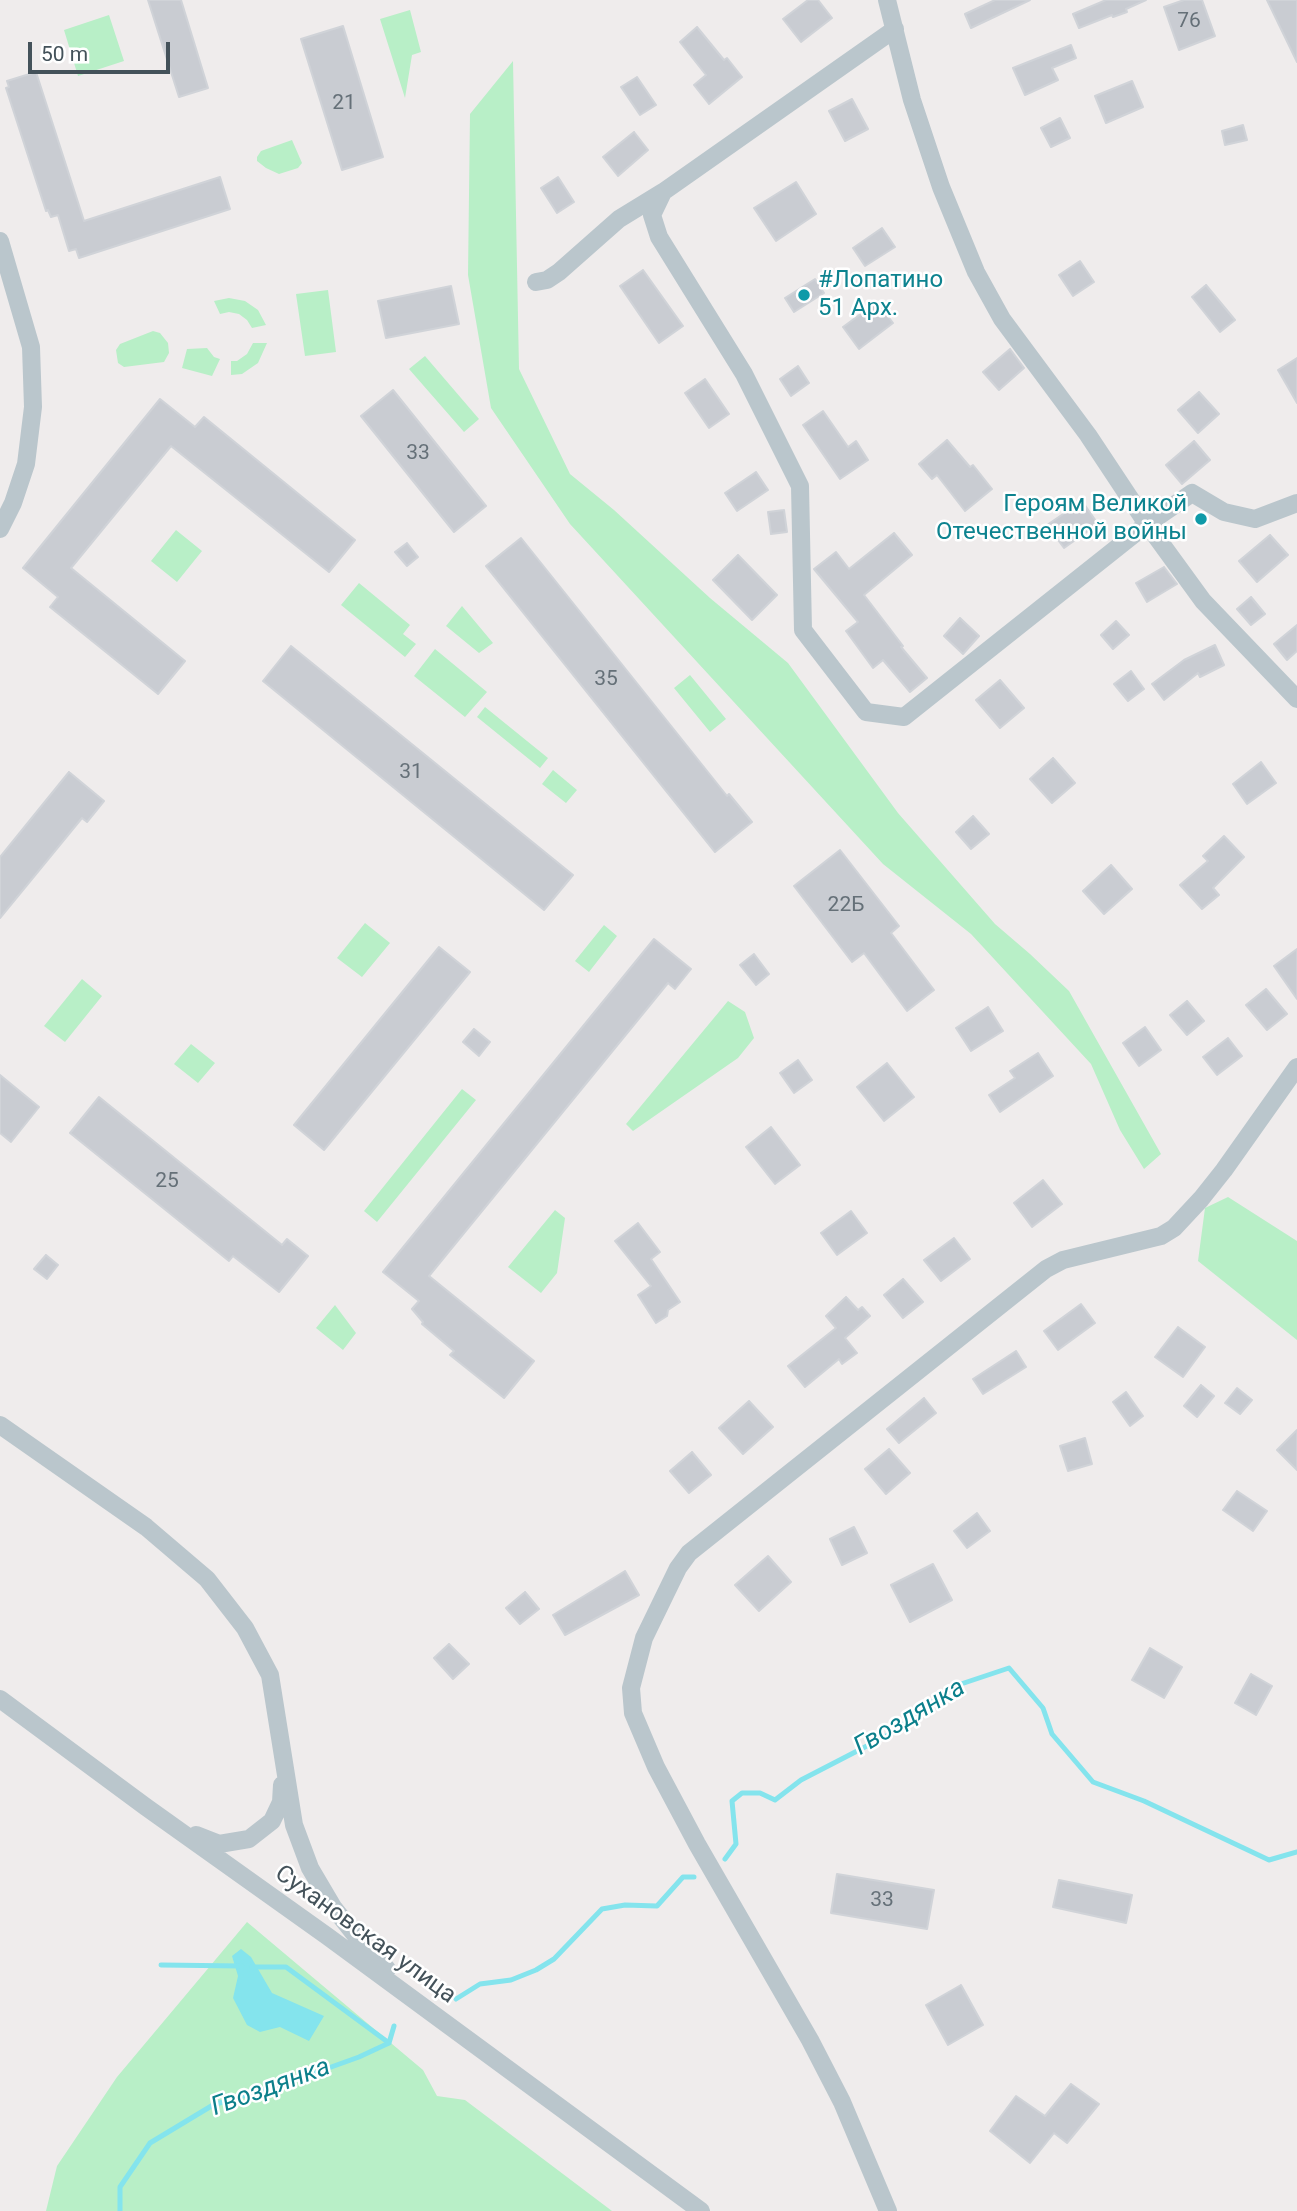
<!DOCTYPE html>
<html>
<head>
<meta charset="utf-8">
<style>
  body { margin:0 }
  #map { position:relative; width:1297px; height:2211px; overflow:hidden; background:#efecec; font-family:Roboto,sans-serif }
  canvas { display:block }
  .scale { position:absolute; left:28px; top:42px; width:142px; height:32px; box-sizing:border-box; border:4px solid #44525a; border-top:0; padding-left:9px; font-size:21px; line-height:24px; white-space:nowrap; color:#44525a; -webkit-text-stroke:5px #fff; paint-order:stroke }
</style>
</head>
<body>
<div id="map">
<canvas width="1297" height="2211"></canvas>
<div class="scale">50 m</div>
</div>
<script>
const ctx = document.querySelector('canvas').getContext('2d');
ctx.lineJoin = 'round';
function paint(path, color) {
  ctx.fillStyle = color;
  ctx.fill(path, 'evenodd');
}
function poly(rows) {
  const path = new Path2D();
  for (const r of rows) {
    path.moveTo(r[0], r[1]);
    for (let i = 2; i < r.length; i += 2) path.lineTo(r[i], r[i + 1]);
  }
  return path;
}
function strokePath(path, color, width, dash) {
  ctx.strokeStyle = color;
  ctx.lineWidth = width;
  ctx.lineCap = dash ? 'butt' : 'round';
  ctx.setLineDash(dash || []);
  ctx.stroke(path);
}
function write(font, color, halo, rows, align = 'center') {
  ctx.font = font + ' Roboto,sans-serif';
  ctx.lineWidth = 5;
  ctx.setLineDash([]);
  ctx.textBaseline = 'middle';
  ctx.strokeStyle = halo;
  ctx.fillStyle = color;
  for (const [text, x, y, turn = 0] of rows) {
    ctx.save();
    ctx.translate(x, y);
    ctx.rotate((+turn || 0) * Math.PI / 180);
    ctx.textAlign = isNaN(turn) ? turn : align;
    if (halo) ctx.strokeText(text, 0, 0);
    ctx.fillText(text, 0, 0);
    ctx.restore();
  }
}
paint(poly([
  [410,10,421,52,412,55,405,98,380,19],
  [109,15,124,61,78,76,64,30],
  [513,61,519,369,570,474,614,510,710,598,788,663,898,813,995,924,1030,954,1069,991,1161,1154,1144,1169,1120,1130,1091,1064,971,934,883,864,570,524,491,408,468,275,470,114],
  [292,140,302,163,298,168,279,174,266,168,257,161,257,157,261,151],
  [328,290,336,352,305,356,296,294],
  [229,298,245,301,258,310,266,325,252,328,247,320,239,314,229,312,220,314,214,301],
  [153,331,160,333,168,343,169,353,164,362,124,367,118,363,116,350,120,344],
  [253,343,267,343,258,363,242,374,231,375,231,361,237,361,247,354],
  [207,348,214,357,220,359,212,376,182,368,187,349],
  [425,356,479,419,464,432,409,369],
  [176,530,202,551,177,582,151,561],
  [359,583,410,625,403,634,416,644,405,657,341,605],
  [462,606,493,643,479,653,446,626],
  [435,649,487,692,465,717,414,676],
  [690,675,726,719,710,732,674,688],
  [485,707,548,758,540,768,477,717],
  [553,770,577,790,566,803,542,784],
  [365,923,390,943,362,977,337,958],
  [604,925,617,936,589,972,575,961],
  [82,979,102,996,65,1042,44,1026],
  [728,1001,745,1012,754,1038,738,1058,633,1131,626,1124],
  [191,1044,215,1063,198,1083,174,1064],
  [462,1089,476,1100,377,1222,364,1211],
  [1228,1197,1297,1241,1297,1340,1198,1261,1205,1208],
  [555,1210,565,1218,557,1273,541,1293,508,1267],
  [335,1305,356,1333,343,1350,316,1328],
  [247,1922,423,2070,437,2096,465,2100,612,2211,46,2211,57,2166,117,2077]
]), '#b8efc7');
paint(poly([
  [241,1949,251,1957,272,1993,324,2016,309,2041,280,2027,260,2032,247,2025,233,1998,238,1976,232,1956]
]), '#84e4ed');
strokePath(poly([
  [725,1859,736,1844,732,1801,742,1793,760,1793,775,1800,801,1780,892,1733,952,1687,1009,1668,1043,1708,1052,1734,1093,1782,1144,1801,1269,1860,1297,1852],
  [161,1965,242,1966],
  [252,1967,286,1967,389,2043,394,2026],
  [456,1999,480,1984,511,1980,536,1970,554,1959,602,1909,625,1905,657,1906,683,1877,694,1877],
  [120,2211,120,2187,150,2143,213,2105,295,2080,359,2057,389,2043]
]), '#84e4ed', 5);
const building = poly([
  [148,0,181,0,208,88,179,97,148,0],
  [808,0,818,0,832,18,801,42,783,19,808,0],
  [995,0,1030,0,971,28,965,14,995,0],
  [1106,0,1146,0,1126,9,1127,12,1113,17,1112,15,1079,28,1073,14,1106,0],
  [1184,0,1202,0,1215,36,1179,50,1164,7,1184,0],
  [1267,0,1297,0,1297,62,1267,0],
  [343,26,383,157,342,170,301,39,343,26],
  [697,27,724,60,727,58,742,77,709,104,694,85,706,75,680,42,697,27],
  [1071,45,1076,58,1052,68,1058,80,1025,95,1013,68,1071,45],
  [36,72,84,221,220,177,230,209,79,258,76,249,69,251,58,215,51,217,48,210,46,211,6,88,9,87,7,81,36,72],
  [637,77,656,105,640,115,621,87,637,77],
  [1132,81,1143,107,1106,123,1095,96,1132,81],
  [852,99,868,129,845,141,829,111,852,99],
  [1060,118,1070,138,1051,147,1041,128,1060,118],
  [1243,125,1247,140,1225,145,1222,131,1243,125],
  [634,132,648,150,618,176,603,157,634,132],
  [558,177,574,202,557,213,541,188,558,177],
  [796,182,816,214,776,241,754,208,796,182],
  [882,228,895,247,865,266,853,248,882,228],
  [1080,261,1094,282,1073,296,1059,275,1080,261],
  [643,270,683,326,659,343,620,286,643,270],
  [815,279,824,293,794,312,785,298,815,279],
  [1206,285,1235,320,1220,332,1192,297,1206,285],
  [451,286,459,324,386,338,378,301,451,286],
  [877,302,893,323,859,349,843,327,877,302],
  [1010,349,1024,368,999,390,983,372,1010,349],
  [1297,358,1297,403,1278,370,1297,358],
  [798,366,809,383,791,396,780,379,798,366],
  [705,379,729,414,709,428,685,393,705,379],
  [393,390,486,506,454,532,361,416,393,390],
  [1199,392,1219,414,1198,433,1178,410,1199,392],
  [160,399,195,427,204,417,355,540,329,572,171,446,71,568,185,661,158,694,50,607,58,597,23,568,160,399],
  [823,411,848,447,856,441,868,460,840,479,803,425,823,411],
  [947,440,970,467,973,465,992,489,965,511,937,475,932,479,919,464,947,440],
  [1194,441,1210,460,1182,484,1166,465,1194,441],
  [756,472,768,490,737,511,725,493,756,472],
  [1082,501,1098,524,1064,548,1047,525,1082,501],
  [784,510,787,532,771,534,768,512,784,510],
  [894,533,912,555,864,595,903,646,901,647,927,678,910,692,883,660,873,668,846,631,858,622,814,569,836,552,849,569,894,533],
  [1270,535,1288,555,1257,582,1239,561,1270,535],
  [521,538,727,796,729,794,752,822,715,852,486,566,521,538],
  [407,543,418,557,407,566,395,552,407,543],
  [738,555,777,595,752,620,713,580,738,555],
  [1164,567,1177,584,1147,602,1136,583,1164,567],
  [1251,597,1265,614,1251,625,1237,609,1251,597],
  [960,618,979,636,963,654,944,636,960,618],
  [1116,621,1129,635,1113,649,1101,635,1116,621],
  [1297,625,1297,651,1287,660,1274,644,1297,625],
  [1215,645,1224,665,1200,677,1198,673,1164,700,1152,684,1184,660,1215,645],
  [291,646,573,875,544,910,263,681,291,646],
  [1131,671,1144,689,1128,701,1114,684,1131,671],
  [1000,680,1024,708,1000,728,976,700,1000,680],
  [1053,758,1075,783,1052,803,1030,779,1053,758],
  [1261,762,1276,783,1247,804,1233,784,1261,762],
  [69,772,104,801,87,822,82,818,0,918,0,857,69,772],
  [973,816,989,834,971,849,956,832,973,816],
  [1224,836,1244,857,1213,888,1219,895,1202,909,1180,885,1208,861,1203,856,1224,836],
  [840,850,899,926,891,933,934,990,907,1011,864,953,852,962,794,886,840,850],
  [1111,865,1132,889,1104,914,1083,891,1111,865],
  [654,939,691,969,675,989,668,983,429,1276,534,1361,504,1398,450,1355,454,1351,422,1324,423,1322,412,1309,419,1301,383,1272,654,939],
  [439,947,470,972,324,1150,294,1125,439,947],
  [1297,949,1297,999,1274,966,1297,949],
  [754,954,769,974,756,985,740,965,754,954],
  [1266,989,1287,1014,1267,1030,1246,1005,1266,989],
  [1187,1001,1204,1021,1187,1035,1170,1015,1187,1001],
  [988,1007,1003,1031,971,1051,956,1028,988,1007],
  [1145,1027,1161,1050,1139,1066,1123,1043,1145,1027],
  [474,1029,490,1042,479,1056,463,1042,474,1029],
  [1228,1038,1242,1056,1217,1075,1203,1057,1228,1038],
  [1038,1053,1053,1076,1000,1112,989,1095,1015,1078,1010,1071,1038,1053],
  [798,1060,812,1080,794,1093,780,1073,798,1060],
  [887,1063,914,1097,884,1121,857,1087,887,1063],
  [0,1075,39,1107,11,1142,0,1133,0,1075],
  [99,1097,282,1245,287,1239,308,1256,279,1292,233,1256,229,1261,70,1133,99,1097],
  [771,1127,800,1165,775,1184,746,1147,771,1127],
  [1043,1180,1062,1204,1032,1227,1014,1203,1043,1180],
  [851,1211,867,1233,837,1255,821,1233,851,1211],
  [638,1223,660,1252,651,1259,680,1302,668,1310,667,1316,656,1323,638,1295,651,1286,615,1241,638,1223],
  [954,1238,970,1259,941,1281,924,1260,954,1238],
  [46,1255,58,1265,47,1279,34,1269,46,1255],
  [903,1279,923,1302,903,1318,884,1295,903,1279],
  [846,1297,858,1310,862,1307,870,1316,845,1338,857,1353,842,1364,839,1359,805,1387,788,1366,836,1328,826,1316,846,1297],
  [1081,1304,1095,1323,1058,1350,1044,1331,1081,1304],
  [1178,1327,1205,1347,1183,1377,1155,1357,1178,1327],
  [1016,1351,1026,1367,983,1394,973,1379,1016,1351],
  [1201,1385,1214,1396,1197,1417,1184,1406,1201,1385],
  [1237,1388,1252,1400,1240,1414,1225,1403,1237,1388],
  [1126,1392,1143,1416,1130,1426,1113,1402,1126,1392],
  [924,1398,936,1413,899,1443,887,1429,924,1398],
  [749,1401,773,1427,743,1454,719,1428,749,1401],
  [1297,1430,1297,1470,1277,1450,1297,1430],
  [1085,1438,1092,1464,1068,1471,1060,1446,1085,1438],
  [889,1449,910,1473,886,1494,865,1469,889,1449],
  [692,1452,711,1475,689,1493,670,1471,692,1452],
  [1237,1491,1267,1511,1253,1531,1223,1510,1237,1491],
  [977,1513,990,1531,967,1548,954,1531,977,1513],
  [854,1527,867,1553,842,1565,830,1539,854,1527],
  [768,1556,791,1582,759,1611,735,1585,768,1556],
  [933,1564,952,1600,910,1622,891,1585,933,1564],
  [625,1571,639,1595,565,1635,553,1615,625,1571],
  [525,1592,539,1609,520,1624,506,1608,525,1592],
  [449,1644,469,1664,453,1679,434,1658,449,1644],
  [1150,1648,1182,1667,1164,1698,1132,1680,1150,1648],
  [1251,1674,1272,1686,1256,1715,1235,1703,1251,1674],
  [837,1874,934,1890,927,1929,831,1913,837,1874],
  [1059,1880,1132,1895,1126,1923,1053,1907,1059,1880],
  [961,1985,983,2025,948,2045,926,2005,961,1985],
  [1071,2084,1099,2104,1067,2143,1054,2133,1030,2163,990,2131,1016,2096,1045,2116,1071,2084]
]);
paint(building, '#c9ccd2');
strokePath(building, '#d0d3d8', 2);
strokePath(poly([
  [887,0,912,100,941,187,976,272,1002,319,1088,435,1147,524,1203,601,1297,699],
  [895,29,663,192,652,215,659,237,744,374,800,486,803,630,866,712,904,717,1147,524,1192,493,1224,512,1255,519,1297,503],
  [0,241,31,347,33,407,26,464,13,503,0,529],
  [536,282,547,280,559,272,619,219,663,192],
  [0,1425,146,1527,207,1579,245,1628,270,1675,294,1825,310,1868,333,1907,360,1941,387,1969],
  [0,1699,146,1807,327,1936,701,2211],
  [196,1835,219,1844,249,1839,272,1821,281,1802,282,1785],
  [888,2211,842,2102,810,2040,697,1844,656,1767,633,1713,631,1688,644,1638,678,1568,689,1553,1046,1269,1063,1260,1161,1236,1174,1228,1201,1199,1224,1170,1297,1067]
]), '#bac6cc', 18);
for (const [x, y, r, color] of [
  [804,295,7,"#0f9aa8"],
  [1201,519,7,"#0f9aa8"]
]) {
  const dot = new Path2D();
  dot.arc(x, y, r, 0, 2 * Math.PI);
  ctx.fillStyle = color;
  ctx.fill(dot);
  strokePath(dot, '#fff', 2.5);
}
write('21px', '#657078', null, [
  ["76",1189,22],
  ["21",344,104],
  ["33",418,454],
  ["35",606,680],
  ["31",411,773],
  ["22Б",846,906],
  ["25",167,1182],
  ["33",882,1901]
]);
write('24px', '#0d838f', '#fff', [
  ["#Лопатино",818,281],
  ["51 Арх.",818,309],
  ["Героям Великой",1187,505,"right"],
  ["Отечественной войны",1187,533,"right"]
], 'left');
write('24px', '#44525a', '#fff', [
  ["Сухановская улица",365,1935,36]
]);
write('italic 26px', '#0b7f8b', '#fff', [
  ["Гвоздянка",910,1718,-31],
  ["Гвоздянка",271,2088,-20]
]);
</script>
</body>
</html>
